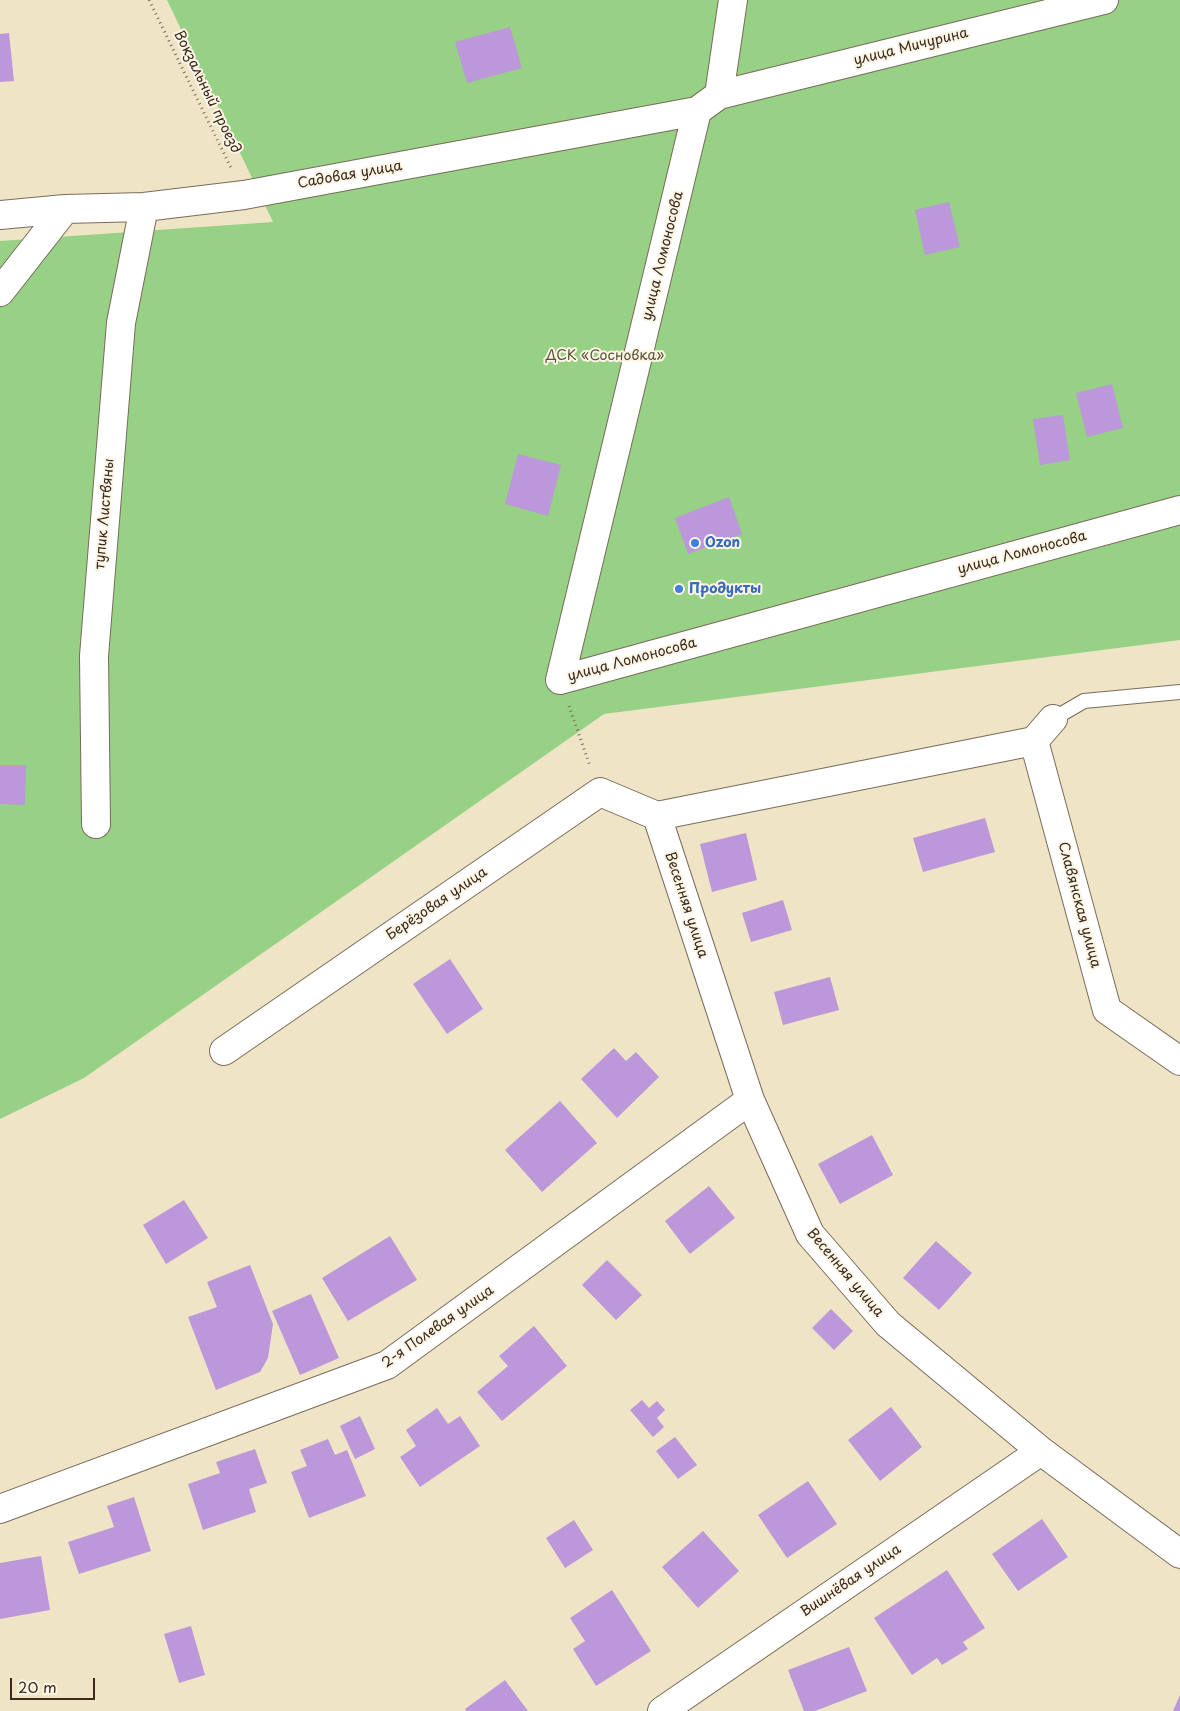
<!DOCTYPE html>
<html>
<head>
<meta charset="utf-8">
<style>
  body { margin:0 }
  #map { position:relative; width:1180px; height:1711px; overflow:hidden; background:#efe5c6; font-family:"Playpen Sans",sans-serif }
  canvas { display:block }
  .scale { position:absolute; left:10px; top:1678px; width:85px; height:22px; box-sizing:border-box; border:2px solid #3b2a1e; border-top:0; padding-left:6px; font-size:15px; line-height:18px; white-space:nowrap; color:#3b2a1e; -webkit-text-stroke:4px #fcf5e5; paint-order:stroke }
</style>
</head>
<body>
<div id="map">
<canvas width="1180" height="1711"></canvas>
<div class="scale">20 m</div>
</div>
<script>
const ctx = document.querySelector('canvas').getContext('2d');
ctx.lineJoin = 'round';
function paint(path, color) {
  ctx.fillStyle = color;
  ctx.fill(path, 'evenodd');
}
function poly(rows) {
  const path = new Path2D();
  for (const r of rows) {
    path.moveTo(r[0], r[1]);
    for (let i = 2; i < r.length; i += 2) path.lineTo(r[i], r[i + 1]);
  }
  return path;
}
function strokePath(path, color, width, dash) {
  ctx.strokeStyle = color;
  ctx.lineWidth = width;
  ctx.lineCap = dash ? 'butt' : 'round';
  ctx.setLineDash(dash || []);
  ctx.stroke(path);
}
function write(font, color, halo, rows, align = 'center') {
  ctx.font = font + ' "Playpen Sans",sans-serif';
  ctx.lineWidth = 4;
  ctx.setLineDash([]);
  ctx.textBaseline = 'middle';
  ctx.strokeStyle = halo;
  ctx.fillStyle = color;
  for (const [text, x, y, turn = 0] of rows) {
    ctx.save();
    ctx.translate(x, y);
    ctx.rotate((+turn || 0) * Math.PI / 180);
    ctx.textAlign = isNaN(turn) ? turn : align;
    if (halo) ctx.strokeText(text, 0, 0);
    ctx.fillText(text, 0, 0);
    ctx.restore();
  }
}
paint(poly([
  [167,0,1180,0,1180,640,604,714,84,1078,0,1119,0,241,273,222]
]), '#96d185');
paint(poly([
  [510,27,522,68,467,83,455,42],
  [9,33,14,81,0,82,0,34],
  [949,202,960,247,925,255,915,210],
  [1112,384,1123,428,1087,437,1076,393],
  [1063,415,1070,460,1040,465,1033,419],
  [518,454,561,465,548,516,505,504],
  [729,497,742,534,688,554,675,518],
  [0,765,26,765,25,805,0,804],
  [985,818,995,852,923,872,913,838],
  [746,833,757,880,712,892,700,844],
  [783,900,792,930,751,942,742,913],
  [450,959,483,1009,447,1034,413,984],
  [830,977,839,1010,783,1025,774,992],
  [614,1048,626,1061,636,1052,659,1077,617,1118,581,1079],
  [560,1101,597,1143,542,1192,505,1150],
  [872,1135,893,1175,840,1204,818,1164],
  [709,1186,735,1218,690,1254,665,1221],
  [184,1200,208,1238,166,1264,143,1225],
  [390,1236,417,1280,348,1321,322,1278],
  [936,1241,972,1273,939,1310,903,1278],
  [607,1260,642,1295,616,1320,582,1285],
  [250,1265,273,1324,268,1358,260,1372,216,1390,188,1317,217,1307,207,1282],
  [311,1294,339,1358,300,1375,272,1311],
  [831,1309,853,1331,834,1350,812,1328],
  [534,1326,567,1366,502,1421,477,1392,508,1366,499,1356],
  [642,1400,649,1408,657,1401,665,1410,657,1418,664,1427,653,1437,630,1410],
  [891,1407,922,1447,880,1481,848,1440],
  [437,1408,448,1424,460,1416,480,1446,420,1487,400,1457,416,1446,406,1430],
  [360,1416,375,1449,355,1459,340,1426],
  [675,1437,697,1465,678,1479,656,1451],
  [328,1439,335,1455,347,1450,366,1496,309,1518,291,1472,307,1466,300,1450],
  [255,1449,267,1483,249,1489,256,1512,203,1530,188,1484,220,1473,216,1462],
  [808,1481,837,1524,787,1558,758,1515],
  [134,1497,151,1551,79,1574,68,1542,114,1527,107,1506],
  [1042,1519,1068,1557,1018,1591,992,1554],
  [574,1520,593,1550,565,1568,546,1538],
  [703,1531,739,1571,698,1608,662,1567],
  [41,1556,50,1610,0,1619,0,1563],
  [947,1570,985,1628,963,1642,968,1649,942,1665,937,1658,912,1675,874,1618],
  [612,1590,651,1651,596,1686,573,1649,585,1641,570,1618],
  [191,1626,205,1675,179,1683,164,1634],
  [849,1647,867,1691,815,1711,804,1711,788,1670],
  [505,1680,528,1711,466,1711,465,1709],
  [1180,1695,1180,1711,1173,1711]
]), '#bc97d9');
const lane = poly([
  [1053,719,1084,701,1180,692]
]);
const street = poly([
  [719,95,1104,0],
  [697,111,560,680,1180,510],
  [0,215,65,209,144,207,244,195,697,111,719,95,733,0],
  [0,292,65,209],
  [1053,719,1034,741,1107,1010,1180,1061],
  [657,816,750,1100,810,1234,888,1324,1041,1451,1180,1554],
  [657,816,1034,741],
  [96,824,94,656,121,323,144,207],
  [224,1051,600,792,657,816],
  [0,1509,387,1365,750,1100],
  [662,1711,1041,1451]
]);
strokePath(lane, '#7a6b59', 16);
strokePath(street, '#7a6b59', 30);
strokePath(poly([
  [149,0,231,168],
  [569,706,590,766]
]), '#7a6b59', 3, [1, 4]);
strokePath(lane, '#fff', 14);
strokePath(street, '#fff', 28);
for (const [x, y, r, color] of [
  [695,543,5,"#3f7fe0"],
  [679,589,5,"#3f7fe0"]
]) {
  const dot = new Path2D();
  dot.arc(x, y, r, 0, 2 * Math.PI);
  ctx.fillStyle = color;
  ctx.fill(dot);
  strokePath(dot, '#fcf5e5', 2);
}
write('14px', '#3b2a1e', '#fcf5e5', [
  ["улица Мичурина",911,47,-14],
  ["Вокзальный проезд",207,92,64],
  ["Садовая улица",350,175,-10],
  ["улица Ломоносова",663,256,-76],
  ["тупик Листвяны",105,514,-85],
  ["улица Ломоносова",1022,553,-15],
  ["улица Ломоносова",632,660,-15],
  ["Берёзовая улица",437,904,-34],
  ["Весенняя улица",686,905,72],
  ["Славянская улица",1079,905,75],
  ["Весенняя улица",845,1273,50],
  ["2-я Полевая улица",438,1327,-35],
  ["Вишнёвая улица",851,1581,-34]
]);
write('14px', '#525438', '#fcf5e5', [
  ["ДСК «Сосновка»",605,356]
]);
write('bold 14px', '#366cbe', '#fcf5e5', [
  ["Ozon",705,543],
  ["Продукты",689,589]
], 'left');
</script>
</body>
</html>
